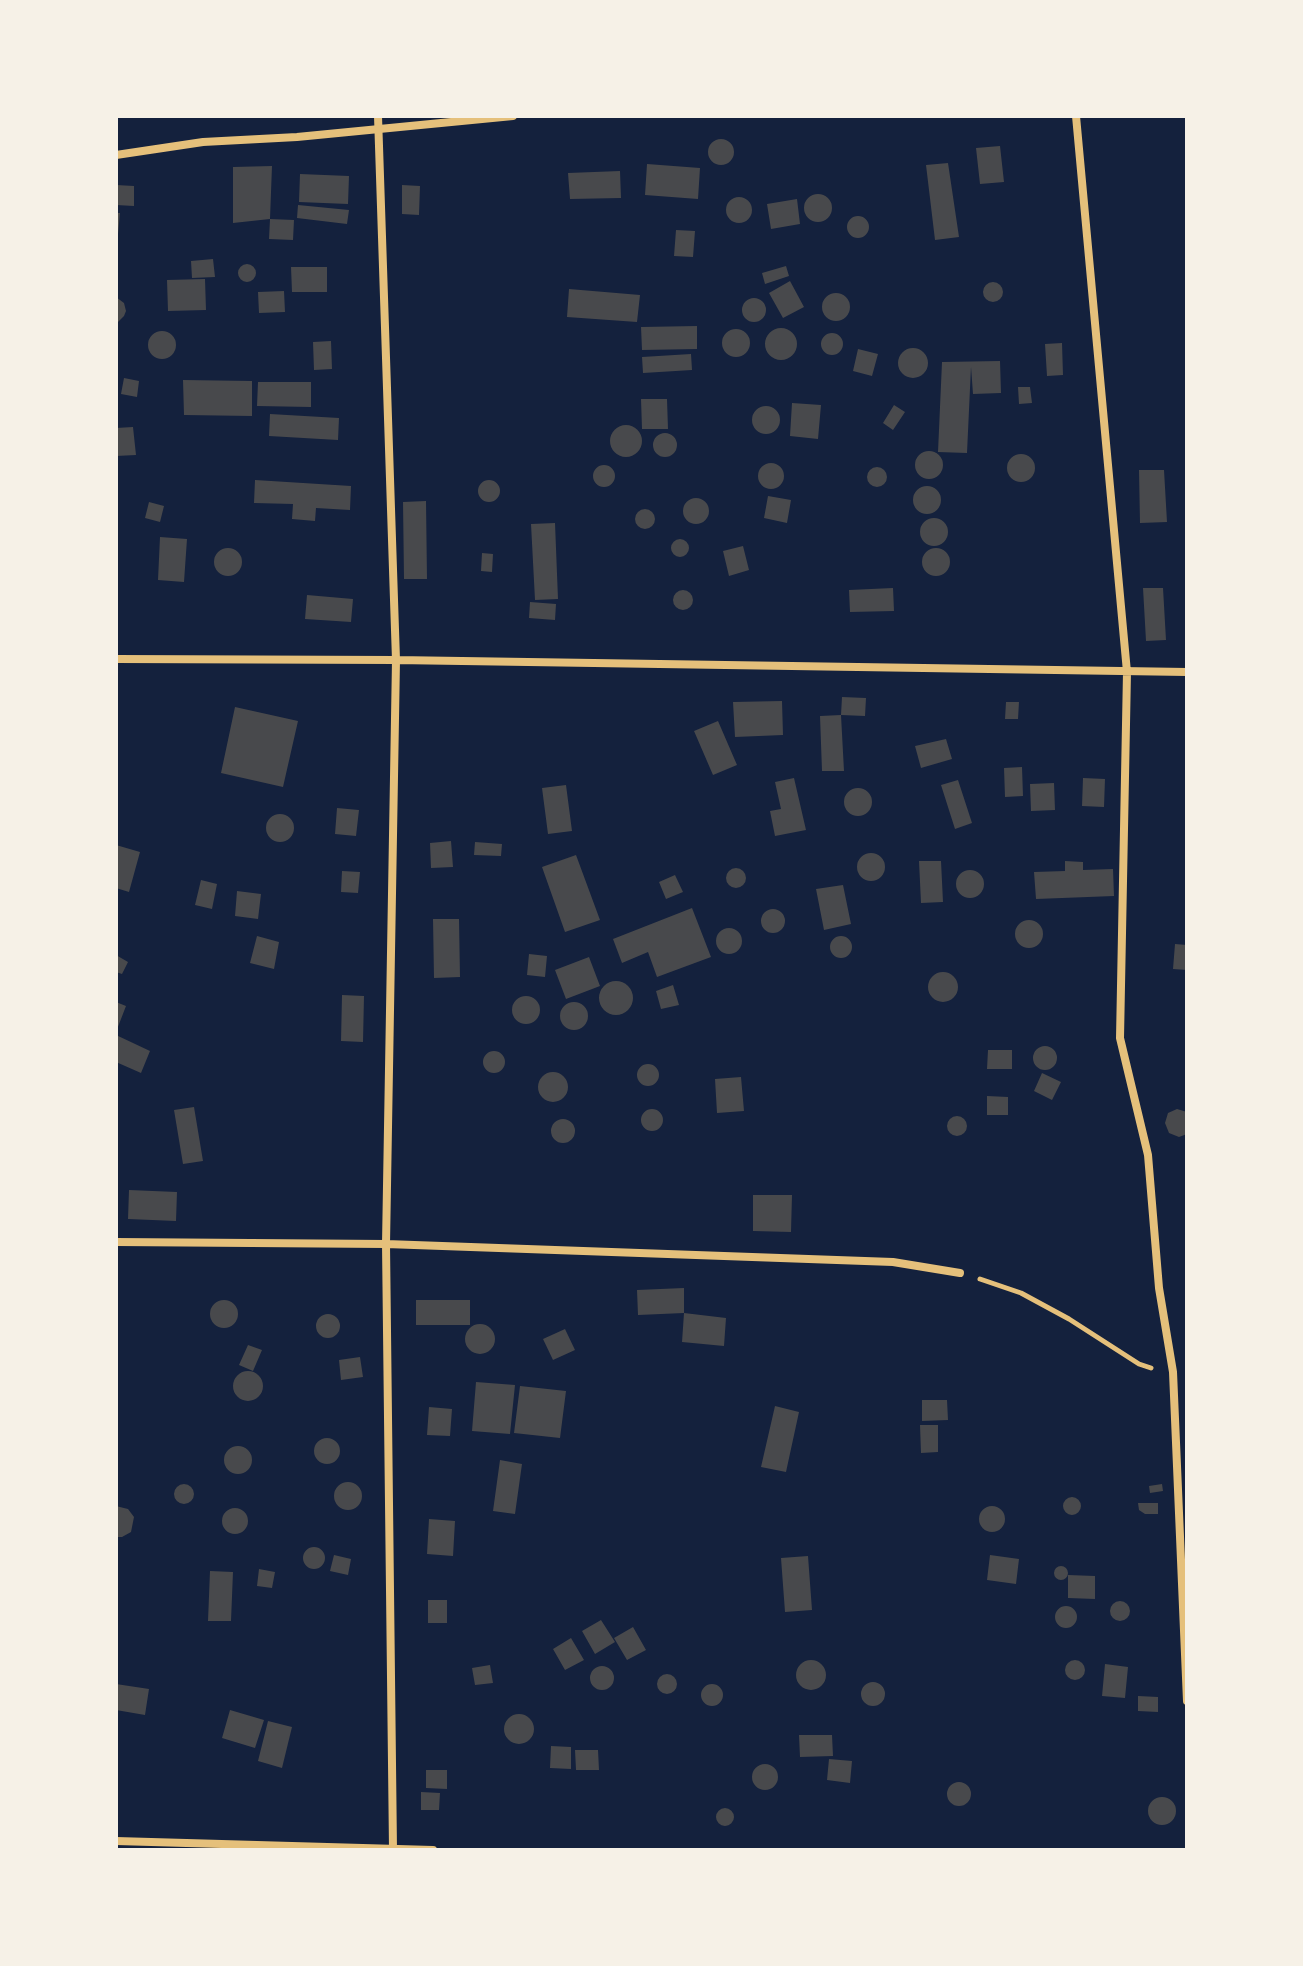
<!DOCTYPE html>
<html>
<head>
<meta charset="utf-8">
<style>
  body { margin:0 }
  #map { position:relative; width:1303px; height:1966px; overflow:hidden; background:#14213d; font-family:Georgia,serif }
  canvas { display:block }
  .frame { position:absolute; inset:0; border:118px solid #f6f1e7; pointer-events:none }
</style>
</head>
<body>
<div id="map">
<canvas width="1303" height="1966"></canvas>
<div class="frame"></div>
</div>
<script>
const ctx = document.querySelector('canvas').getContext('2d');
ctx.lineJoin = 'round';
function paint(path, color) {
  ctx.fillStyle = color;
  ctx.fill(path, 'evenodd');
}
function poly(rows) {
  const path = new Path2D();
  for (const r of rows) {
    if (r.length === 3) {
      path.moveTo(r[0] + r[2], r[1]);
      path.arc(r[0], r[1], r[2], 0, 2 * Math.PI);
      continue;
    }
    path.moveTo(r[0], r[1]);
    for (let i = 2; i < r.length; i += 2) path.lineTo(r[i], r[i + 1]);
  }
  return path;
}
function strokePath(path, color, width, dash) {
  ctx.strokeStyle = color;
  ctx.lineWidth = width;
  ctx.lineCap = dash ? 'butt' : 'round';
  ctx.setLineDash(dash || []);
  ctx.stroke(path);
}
paint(poly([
  [721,152,13],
  [1000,146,1004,182,980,184,976,148],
  [948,163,959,237,935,240,926,165],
  [647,164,700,168,698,199,645,195],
  [272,166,270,219,233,223,233,167],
  [620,171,621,198,570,199,568,173],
  [300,174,349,176,348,204,299,202],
  [116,185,134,186,134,206,116,205],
  [402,185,420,186,419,215,402,214],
  [818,208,14],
  [739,210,13],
  [797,199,800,224,771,229,767,204],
  [298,205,349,210,347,224,297,218],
  [116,213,120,213,118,234,116,234],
  [858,227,11],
  [270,219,294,220,293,240,269,239],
  [676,230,695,231,693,257,674,256],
  [213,259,215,277,192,278,191,261],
  [247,273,9],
  [786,266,789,276,765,284,762,273],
  [291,267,327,267,327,292,292,292],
  [205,279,206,310,168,311,167,280],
  [790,281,804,307,783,318,769,293],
  [993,292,10],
  [569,289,640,295,637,322,567,317],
  [284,291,285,312,259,313,258,292],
  [836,307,14],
  [116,297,124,303,126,311,124,316,116,324],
  [754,310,12],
  [697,326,697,349,642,350,641,327],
  [781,344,16],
  [736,343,14],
  [162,345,14],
  [832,344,11],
  [331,341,332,369,314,370,313,342],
  [1062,343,1063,375,1047,376,1045,344],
  [913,363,15],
  [858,349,878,354,872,376,853,371],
  [691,354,692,370,643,373,642,357],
  [1000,361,1001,393,973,394,971,367,967,453,938,452,942,362],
  [124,378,139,381,137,397,121,394],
  [183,380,252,381,252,416,184,415],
  [258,382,311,382,311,407,257,406],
  [1018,387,1030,387,1032,403,1019,404],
  [641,399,667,399,668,429,642,429],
  [792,403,821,405,818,439,790,436],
  [894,405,905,412,893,430,883,423],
  [766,420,14],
  [270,414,339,418,338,440,269,436],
  [626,441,16],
  [133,427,136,455,116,456,116,428],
  [665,445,12],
  [929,465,14],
  [1021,468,14],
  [771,476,13],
  [604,476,11],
  [877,477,10],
  [1139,470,1164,470,1167,522,1140,523],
  [489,491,11],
  [255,480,351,486,350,510,316,508,315,521,292,519,293,504,254,503],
  [927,500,14],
  [768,496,791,500,787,523,764,518],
  [696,511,13],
  [426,501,427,579,404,579,403,502],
  [149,502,164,506,160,522,145,518],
  [645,519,10],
  [934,532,14],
  [555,523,558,599,535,600,531,524],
  [160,537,187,539,184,582,158,580],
  [680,548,9],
  [743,546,749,570,729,576,723,551],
  [936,562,14],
  [228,562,14],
  [482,553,493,554,492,572,481,571],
  [893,588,894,611,850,612,849,590],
  [1143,588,1163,588,1166,640,1146,641],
  [683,600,10],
  [307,595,353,599,351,622,305,619],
  [530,602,556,604,555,620,529,618],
  [842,697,866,698,865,716,841,715],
  [782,701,783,735,735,737,733,702],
  [1006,702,1019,702,1018,719,1005,719],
  [235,707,298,721,283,787,221,773],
  [841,715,844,771,822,771,820,716],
  [718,721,737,765,713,775,694,731],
  [946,739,952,759,921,768,915,746],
  [1022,767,1023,796,1005,797,1004,768],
  [794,778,806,830,775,836,770,811,781,809,775,782],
  [1083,778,1105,779,1104,807,1082,806],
  [958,780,972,823,955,829,941,785],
  [1054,783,1055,810,1031,811,1030,784],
  [566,785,572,831,548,834,542,788],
  [858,802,14],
  [337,808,359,810,356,836,335,834],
  [280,828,14],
  [451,841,453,867,431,868,430,843],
  [475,842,502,844,501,856,474,855],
  [116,845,140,852,129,892,116,888],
  [871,867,14],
  [576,855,600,920,565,932,542,867],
  [919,861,941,861,943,902,921,903],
  [1065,861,1083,862,1083,870,1113,869,1114,896,1036,899,1034,872,1065,871],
  [736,878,10],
  [970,884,14],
  [342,871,360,872,358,893,341,892],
  [675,875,683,892,666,899,659,882],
  [201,880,217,884,212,909,195,905],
  [843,885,851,924,824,930,816,889],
  [237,891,261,894,258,919,235,916],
  [692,908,711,957,657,977,648,952,622,963,613,939],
  [773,921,12],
  [433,919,459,919,460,977,434,978],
  [1029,934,14],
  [729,941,13],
  [257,936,279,942,274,969,250,963],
  [841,947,11],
  [1175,944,1187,945,1187,970,1173,969],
  [529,954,547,956,545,977,527,975],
  [116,955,128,962,122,974,116,972],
  [589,957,600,986,566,999,555,970],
  [943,987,15],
  [616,998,17],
  [673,985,679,1005,661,1009,656,991],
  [342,995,364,996,363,1042,341,1041],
  [526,1010,14],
  [574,1016,14],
  [116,1002,126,1006,116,1032],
  [116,1035,150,1051,141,1073,116,1062],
  [1045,1058,12],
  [988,1050,1012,1050,1012,1069,987,1069],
  [494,1062,11],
  [648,1075,11],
  [553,1087,15],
  [1042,1073,1061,1082,1052,1100,1034,1091],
  [741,1077,744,1111,717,1113,715,1079],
  [987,1096,1008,1097,1008,1115,987,1115],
  [194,1107,203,1161,183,1164,174,1110],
  [1177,1109,1187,1112,1187,1134,1179,1137,1169,1133,1165,1123,1168,1113],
  [652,1120,11],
  [957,1126,10],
  [563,1131,12],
  [129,1190,177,1192,176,1221,128,1219],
  [753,1195,792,1195,791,1232,753,1231],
  [684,1288,684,1313,638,1315,637,1290],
  [416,1300,470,1300,470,1325,416,1325],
  [224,1314,14],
  [684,1313,726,1318,724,1346,682,1342],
  [328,1326,12],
  [480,1339,15],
  [565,1329,575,1350,553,1360,543,1339],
  [248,1345,262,1350,253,1371,239,1365],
  [360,1357,363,1377,341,1380,339,1360],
  [248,1386,15],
  [476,1382,515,1385,510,1434,472,1431],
  [520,1386,566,1391,560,1438,514,1433],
  [922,1400,947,1400,948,1420,922,1421],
  [775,1406,799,1412,786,1472,761,1467],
  [429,1407,452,1409,450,1436,427,1435],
  [920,1425,938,1425,938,1452,921,1453],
  [327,1451,13],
  [238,1460,14],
  [500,1460,522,1464,515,1514,493,1511],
  [348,1496,14],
  [184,1494,10],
  [1162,1484,1163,1491,1150,1493,1149,1486],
  [1072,1506,9],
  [1138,1503,1158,1503,1158,1514,1145,1514,1139,1510],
  [992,1519,13],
  [116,1506,128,1509,134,1517,131,1532,122,1537,116,1537],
  [235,1521,13],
  [429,1519,455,1521,453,1556,427,1554],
  [314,1558,11],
  [334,1555,351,1559,348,1575,330,1571],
  [990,1555,1019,1559,1016,1584,987,1580],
  [808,1556,812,1610,785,1612,781,1558],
  [1061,1573,7],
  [259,1569,275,1572,272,1588,257,1586],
  [210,1571,233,1572,231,1621,208,1621],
  [1068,1575,1095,1576,1095,1599,1068,1598],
  [428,1600,447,1600,447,1623,428,1623],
  [1120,1611,10],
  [1066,1617,11],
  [601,1620,615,1642,595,1654,582,1631],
  [633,1627,646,1650,627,1660,614,1638],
  [571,1638,584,1660,565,1670,553,1649],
  [1075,1670,10],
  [811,1675,15],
  [1105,1664,1128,1667,1125,1698,1102,1696],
  [490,1665,493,1683,475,1685,472,1668],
  [602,1678,12],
  [667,1684,10],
  [873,1694,12],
  [116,1684,149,1689,145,1715,116,1710],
  [712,1695,11],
  [1138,1696,1158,1697,1158,1712,1138,1711],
  [230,1710,264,1720,255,1748,222,1738],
  [519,1729,15],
  [268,1721,292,1727,282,1768,258,1761],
  [799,1735,832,1735,833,1756,800,1757],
  [551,1746,571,1747,571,1769,550,1768],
  [575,1750,598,1750,599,1770,576,1770],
  [829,1759,852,1761,850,1783,827,1780],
  [765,1777,13],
  [426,1770,447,1770,447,1789,426,1788],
  [959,1794,12],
  [421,1792,440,1793,439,1810,421,1810],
  [1162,1811,14],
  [725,1817,9]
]), '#48494c');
strokePath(poly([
  [980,1279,1021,1293,1069,1319,1139,1364,1151,1368]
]), '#e5c07b', 5);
strokePath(poly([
  [378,116,396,660,386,1244,393,1850],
  [1076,116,1127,672,1120,1038,1148,1155,1159,1288,1173,1372,1187,1701],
  [116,155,203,142,297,137,513,116],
  [116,659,396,660,1187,672],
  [116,1242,386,1244,893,1262,960,1273],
  [116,1841,433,1850]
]), '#e5c07b', 8);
</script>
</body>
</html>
